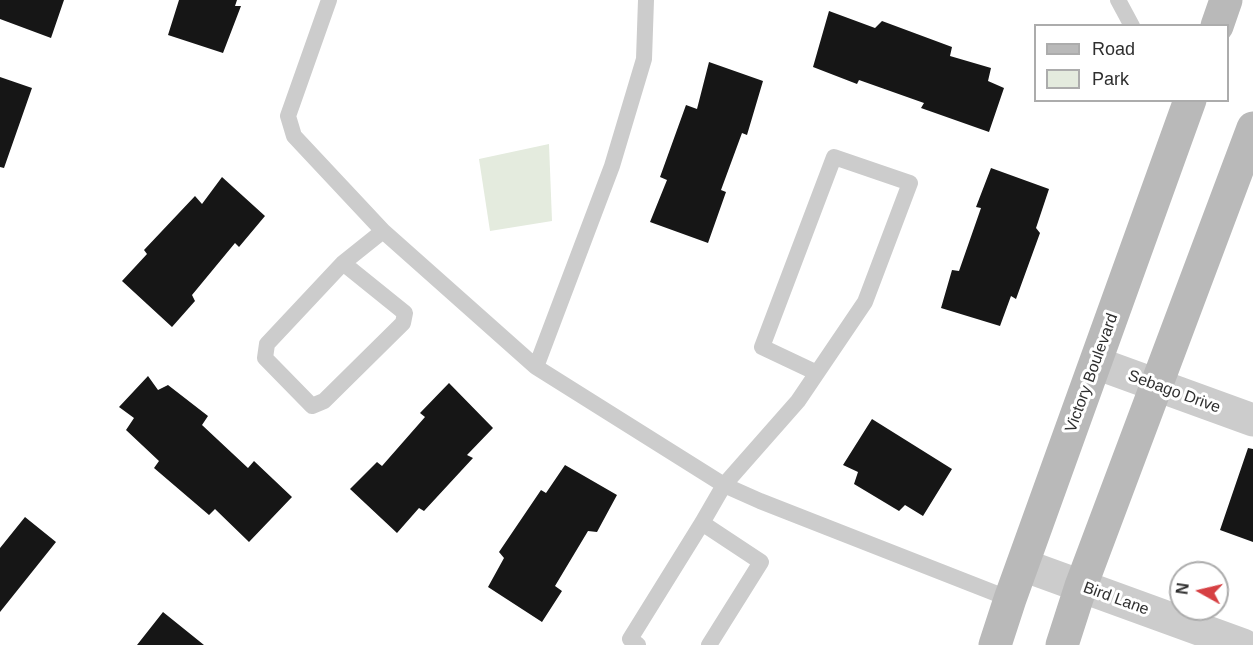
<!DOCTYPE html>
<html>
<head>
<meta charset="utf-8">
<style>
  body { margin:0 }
  #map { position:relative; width:1253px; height:645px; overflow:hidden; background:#fff; font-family:Helvetica,sans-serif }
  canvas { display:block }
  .legend { position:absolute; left:1034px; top:24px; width:195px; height:78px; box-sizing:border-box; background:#fff; border:2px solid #acacac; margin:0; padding:8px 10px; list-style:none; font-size:18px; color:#2f2f2f }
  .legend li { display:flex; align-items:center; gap:12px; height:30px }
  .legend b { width:30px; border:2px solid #acacac }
  .north { position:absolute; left:1169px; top:561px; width:60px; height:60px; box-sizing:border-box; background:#fff; border:2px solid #acacac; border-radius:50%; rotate:278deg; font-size:16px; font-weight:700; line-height:24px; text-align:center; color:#2f2f2f }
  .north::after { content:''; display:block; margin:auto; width:21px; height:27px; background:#d64043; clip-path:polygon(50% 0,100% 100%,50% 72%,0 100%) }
</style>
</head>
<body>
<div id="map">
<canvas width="1253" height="645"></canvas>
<ul class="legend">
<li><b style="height:8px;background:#b9b9b9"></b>Road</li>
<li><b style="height:16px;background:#e4ebde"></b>Park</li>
</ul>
<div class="north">N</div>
</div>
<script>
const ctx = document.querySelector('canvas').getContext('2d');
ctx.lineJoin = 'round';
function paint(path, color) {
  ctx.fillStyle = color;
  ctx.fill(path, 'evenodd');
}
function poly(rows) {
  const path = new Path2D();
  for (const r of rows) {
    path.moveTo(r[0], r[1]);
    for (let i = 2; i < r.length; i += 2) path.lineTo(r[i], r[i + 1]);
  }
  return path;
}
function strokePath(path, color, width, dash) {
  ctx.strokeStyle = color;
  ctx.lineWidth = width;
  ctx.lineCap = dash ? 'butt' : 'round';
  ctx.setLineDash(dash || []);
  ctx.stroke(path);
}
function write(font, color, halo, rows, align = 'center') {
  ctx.font = font + ' Helvetica,sans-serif';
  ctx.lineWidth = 6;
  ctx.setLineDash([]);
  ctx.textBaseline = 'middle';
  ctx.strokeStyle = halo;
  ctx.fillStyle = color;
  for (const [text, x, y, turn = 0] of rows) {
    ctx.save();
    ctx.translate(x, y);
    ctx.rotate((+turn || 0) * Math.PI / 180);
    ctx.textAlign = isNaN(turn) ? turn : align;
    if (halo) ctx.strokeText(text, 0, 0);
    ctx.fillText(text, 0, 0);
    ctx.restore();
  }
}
paint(poly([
  [549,144,552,221,490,231,479,159]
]), '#e4ebde');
paint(poly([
  [0,0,64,0,51,38,0,19],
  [179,0,237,0,235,6,241,6,223,53,168,35],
  [829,11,875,28,882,21,952,47,950,56,991,68,988,81,1004,88,989,132,921,108,924,103,859,80,857,84,813,67],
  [709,62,763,81,747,135,742,133,721,190,726,192,708,243,650,222,667,180,660,177,686,105,697,109],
  [0,77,32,88,4,168,0,167],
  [991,168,1049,189,1036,228,1040,233,1016,299,1011,296,1000,326,941,308,952,270,959,271,981,208,976,207],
  [222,177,265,216,239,247,235,243,192,295,195,301,172,327,122,281,147,254,144,250,195,196,202,204],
  [148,376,158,390,168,385,208,416,202,425,248,468,254,461,292,497,249,542,215,509,209,515,154,468,159,461,126,430,134,418,119,407],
  [449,383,493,428,467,455,473,458,424,511,419,508,397,533,350,489,377,462,382,466,425,417,420,413],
  [872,419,952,469,923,516,905,505,899,511,854,484,858,472,843,465],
  [1248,448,1253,449,1253,542,1220,530],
  [565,465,617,495,597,532,588,531,555,586,562,591,542,622,488,587,504,558,499,552,541,490,546,493],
  [25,517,56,542,0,612,0,548],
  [163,612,204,645,137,645]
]), '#161616');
strokePath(poly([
  [329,0,288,116,294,136,383,231,536,367,612,166,644,59,646,0],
  [1118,0,1132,26],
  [343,263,267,344,265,358,312,406,324,401,403,323,405,313,343,263,383,231],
  [536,367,724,485,760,501,1010,599],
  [702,523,761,562,709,645],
  [638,645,630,639,702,523,724,485,798,401,865,302,910,183,834,157,762,347,817,373]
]), '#ccc', 16);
strokePath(poly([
  [1096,363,1253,420],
  [1023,565,1243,645]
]), '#ccc', 33);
strokePath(poly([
  [1217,26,1226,0],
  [995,645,1010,599,1190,100],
  [1062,645,1081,586,1253,128]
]), '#b9b9b9', 33);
write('16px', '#2f2f2f', '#fff', [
  ["Victory Boulevard",1092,373,-70],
  ["Sebago Drive",1174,392,20],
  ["Bird Lane",1116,599,20]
]);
</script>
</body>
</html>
